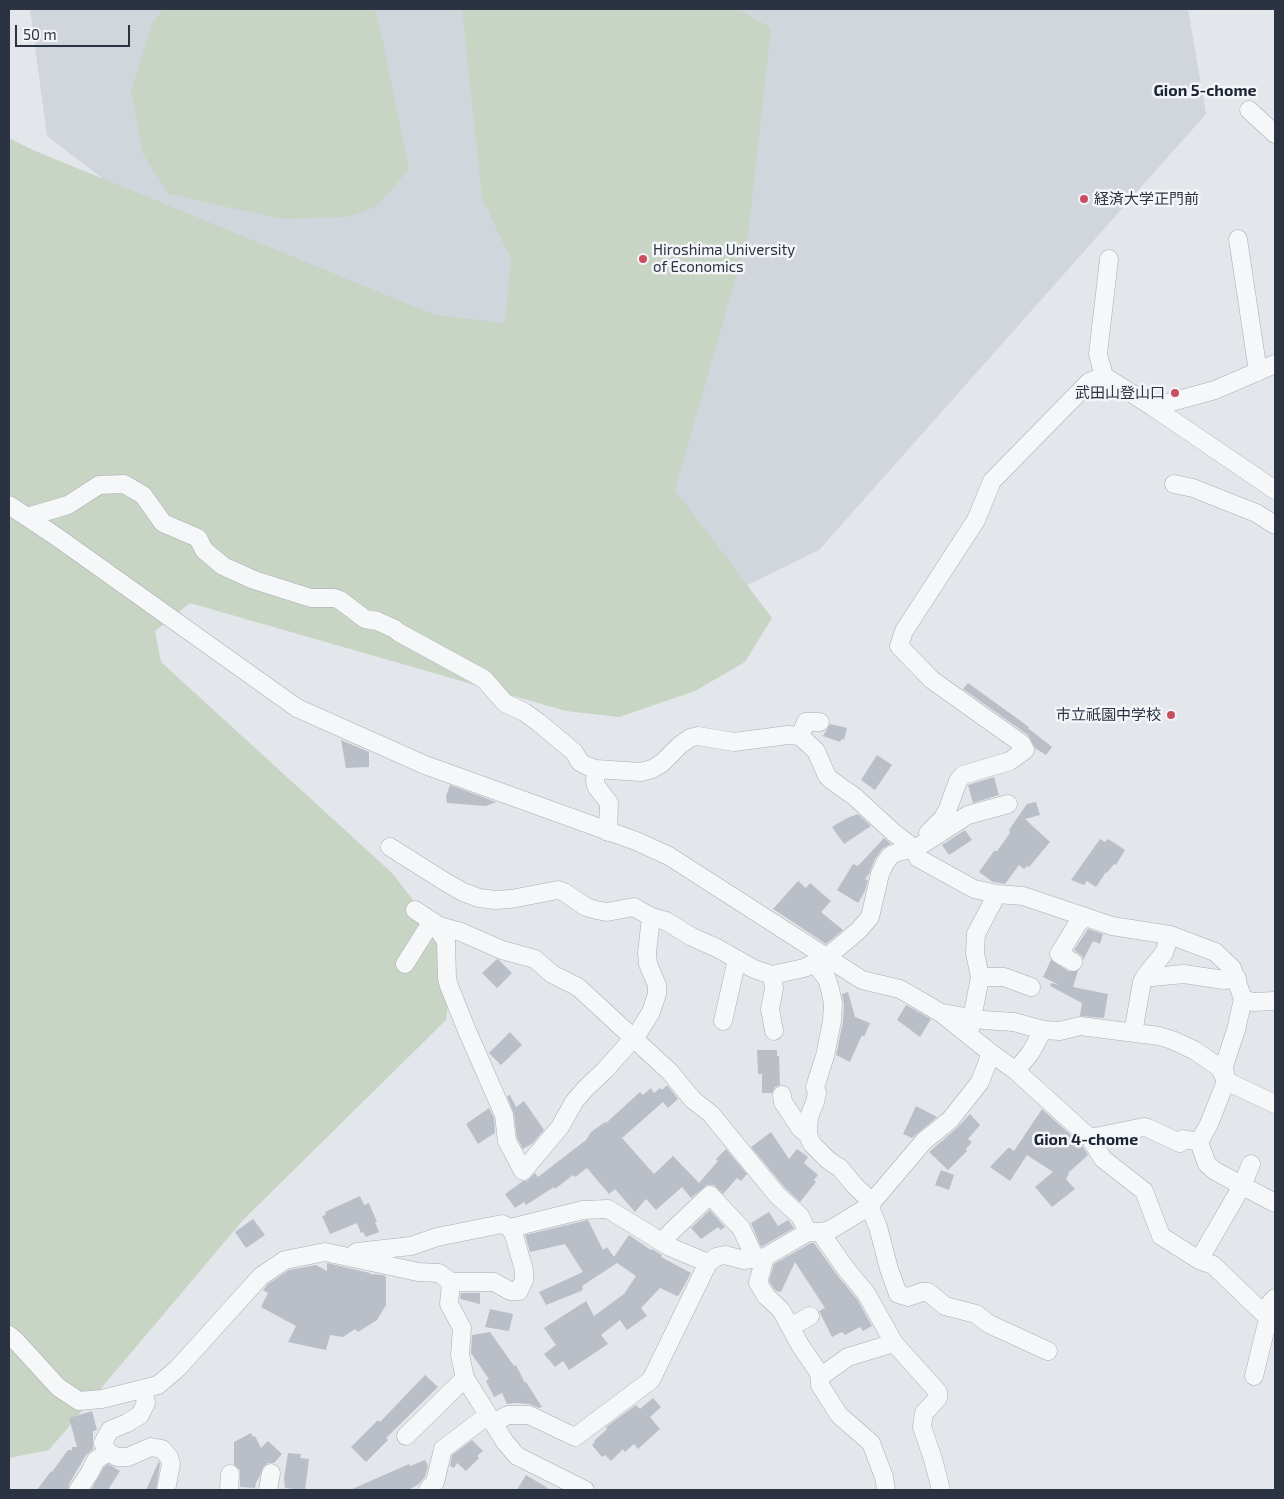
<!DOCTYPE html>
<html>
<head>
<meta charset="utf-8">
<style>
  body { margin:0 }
  #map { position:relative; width:1284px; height:1499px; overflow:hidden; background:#e3e6ea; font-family:"Exo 2",sans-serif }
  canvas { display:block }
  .frame { position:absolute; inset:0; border:10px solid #2b3342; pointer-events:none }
  .scale { position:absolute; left:15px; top:25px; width:115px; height:22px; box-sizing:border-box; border:2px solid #2b3342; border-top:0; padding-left:6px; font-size:15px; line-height:18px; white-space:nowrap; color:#2b3342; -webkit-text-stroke:4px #f3f5f8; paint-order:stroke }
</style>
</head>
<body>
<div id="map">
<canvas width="1284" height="1499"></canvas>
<div class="frame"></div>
<div class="scale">50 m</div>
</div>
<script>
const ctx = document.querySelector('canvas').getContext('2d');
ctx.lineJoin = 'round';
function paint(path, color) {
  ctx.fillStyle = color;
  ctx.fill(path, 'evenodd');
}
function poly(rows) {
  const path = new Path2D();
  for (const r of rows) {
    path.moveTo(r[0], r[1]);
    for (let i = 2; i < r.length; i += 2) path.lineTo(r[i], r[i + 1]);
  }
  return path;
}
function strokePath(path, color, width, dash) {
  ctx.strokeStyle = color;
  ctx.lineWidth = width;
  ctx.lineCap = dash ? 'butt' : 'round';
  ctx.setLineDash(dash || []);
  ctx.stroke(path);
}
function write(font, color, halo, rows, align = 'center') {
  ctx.font = font + ' "Exo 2","Noto Sans JP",sans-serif';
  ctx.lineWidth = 5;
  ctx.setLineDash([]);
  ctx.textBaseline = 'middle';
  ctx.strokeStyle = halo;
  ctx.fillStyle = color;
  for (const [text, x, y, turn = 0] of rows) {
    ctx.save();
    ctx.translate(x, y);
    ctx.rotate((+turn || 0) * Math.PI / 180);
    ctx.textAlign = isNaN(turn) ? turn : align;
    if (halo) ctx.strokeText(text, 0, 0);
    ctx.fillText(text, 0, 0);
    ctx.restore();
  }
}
paint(poly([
  [30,9,1188,9,1206,114,819,550,699,609,370,383,47,136]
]), '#d1d5dc');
paint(poly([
  [163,9,374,9,379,23,409,169,377,206,347,217,282,219,169,194,143,154,131,91,152,24],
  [462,9,738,9,771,28,748,235,675,490,772,618,745,662,695,691,619,717,566,711,190,603,155,631,161,662,392,873,432,924,453,966,446,1020,243,1220,49,1450,9,1458,9,138,33,150,435,315,505,323,511,259,482,198]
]), '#c8d4c4');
paint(poly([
  [968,683,1029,727,1028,728,1052,747,1046,755,1035,748,1028,735,963,689],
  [830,724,847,728,844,740,842,739,840,742,823,736],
  [341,740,369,752,369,767,346,768],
  [877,755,892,765,875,790,861,780],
  [994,777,999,795,973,803,968,785],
  [450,785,496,802,486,806,447,803,446,796],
  [1036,802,1040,815,1025,819,1050,842,1029,867,1027,866,1024,869,1019,865,1005,884,993,882,979,872,994,851,997,851,1010,833,1009,830,1027,804],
  [858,814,871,826,844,844,832,827,847,818],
  [965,830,972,840,949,855,942,845],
  [884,838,891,844,883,848,875,859,869,874,865,879,868,880,865,891,858,903,837,890,853,864,858,866],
  [1100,839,1105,842,1108,839,1125,850,1116,865,1114,864,1107,873,1106,872,1096,887,1087,881,1084,885,1071,880],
  [798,881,806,888,810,883,831,901,821,912,843,930,826,944,773,909],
  [1088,929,1103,934,1100,944,1093,941,1083,960,1082,956,1074,950],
  [497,959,500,961,512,973,497,988,482,973],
  [1051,960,1068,971,1078,971,1073,987,1108,994,1104,1018,1080,1016,1082,1003,1050,986,1051,983,1059,985,1043,977],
  [848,992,855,1017,870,1023,864,1037,862,1035,850,1062,836,1055,843,1022,844,1004,842,994],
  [906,1005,931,1019,920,1037,897,1020],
  [510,1032,522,1045,501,1065,489,1053],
  [757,1050,777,1050,777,1056,779,1056,780,1085,775,1087,772,1093,762,1093,762,1074,758,1074],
  [667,1085,678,1099,668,1108,663,1102,622,1138,654,1174,673,1156,699,1183,718,1161,716,1159,726,1149,747,1174,741,1181,737,1178,723,1194,714,1185,707,1185,691,1198,682,1187,656,1210,646,1199,635,1212,615,1189,609,1194,587,1168,575,1177,573,1175,555,1189,554,1187,526,1205,524,1202,515,1208,505,1194,523,1181,527,1181,535,1173,538,1177,586,1140,591,1132,605,1122,606,1123,640,1092,643,1095,651,1088,654,1093,660,1088,662,1090],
  [510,1095,516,1107,524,1101,544,1130,533,1143,523,1149,517,1138,514,1114,507,1096],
  [916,1106,937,1117,912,1138,903,1134],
  [489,1108,494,1118,495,1133,478,1144,466,1124],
  [1042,1109,1082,1145,1088,1155,1068,1173,1069,1174,1066,1179,1075,1189,1052,1207,1035,1187,1053,1172,1027,1155,1010,1181,990,1167,1008,1148,1010,1148,1014,1151],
  [970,1114,980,1125,968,1139,972,1142,966,1149,967,1151,948,1170,929,1152,957,1128],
  [771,1132,789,1159,797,1149,808,1157,804,1163,818,1175,814,1180,816,1182,800,1202,785,1188,751,1147],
  [941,1170,954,1175,949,1190,935,1185],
  [360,1196,364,1205,369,1203,377,1222,375,1222,379,1232,366,1237,363,1232,361,1233,357,1223,330,1234,322,1216,326,1215,325,1212],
  [710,1210,725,1227,721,1230,718,1227,701,1239,691,1228],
  [769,1212,778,1226,788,1220,794,1228,761,1247,751,1223],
  [253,1219,265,1235,246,1248,235,1232],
  [588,1220,603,1250,607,1247,614,1257,629,1235,651,1250,652,1249,662,1255,661,1257,691,1273,679,1295,677,1296,660,1288,641,1308,647,1316,627,1330,620,1320,601,1335,608,1344,569,1370,563,1361,555,1367,544,1354,556,1345,544,1328,586,1301,594,1316,624,1294,636,1276,617,1263,582,1286,583,1289,581,1291,546,1305,539,1292,583,1272,565,1244,530,1252,525,1235],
  [811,1243,814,1243,837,1275,857,1299,872,1326,863,1331,860,1327,845,1335,842,1332,832,1337,819,1311,825,1308,795,1262,781,1292,778,1291,778,1292,774,1289,769,1281,774,1264],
  [327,1263,370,1273,370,1274,384,1275,386,1277,386,1305,377,1320,358,1332,355,1329,343,1337,330,1335,326,1350,288,1342,296,1326,261,1307,268,1293,263,1290,268,1284,289,1270,316,1265,327,1271],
  [461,1293,480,1293,480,1304,460,1299],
  [490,1309,513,1314,509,1331,485,1327],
  [490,1332,514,1366,516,1365,525,1383,526,1382,542,1407,539,1408,529,1404,516,1403,507,1404,502,1393,494,1397,486,1381,489,1379,471,1353,472,1335],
  [425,1375,438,1387,386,1438,388,1440,366,1462,351,1447,378,1420,380,1422],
  [653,1398,661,1407,650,1417,660,1429,638,1449,634,1444,625,1452,623,1449,611,1461,605,1455,602,1457,592,1445,595,1442,594,1441,607,1429,606,1427,625,1413,636,1405,640,1409],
  [92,1411,97,1430,93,1431,93,1449,86,1455,69,1484,68,1490,37,1490,51,1471,52,1472,68,1450,72,1450,72,1447,77,1447,69,1418],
  [251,1433,253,1437,255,1436,261,1448,268,1441,282,1454,274,1463,268,1463,263,1467,259,1478,256,1482,255,1488,240,1487,240,1470,234,1465,234,1442],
  [472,1440,483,1451,477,1456,479,1458,466,1471,457,1463,454,1468,450,1466,452,1455],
  [288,1453,301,1454,300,1458,309,1459,305,1490,285,1488,284,1478],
  [425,1460,428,1466,425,1477,419,1484,408,1490,350,1490,409,1464,410,1466],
  [159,1461,160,1464,156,1490,146,1490],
  [108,1464,120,1471,108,1490,91,1490,104,1467],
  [526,1475,551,1490,517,1490]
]), '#babfc7');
const street = poly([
  [1249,110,1275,134],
  [1238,239,1258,372],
  [1109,259,1098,354,1104,376,1153,407,1275,490],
  [1153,407,1215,390,1275,364],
  [1174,484,1193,488,1256,513,1275,525],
  [9,505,57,537,297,708,425,765,636,841,669,856,862,980,900,989,941,1013,991,1053,1016,1071,1090,1138,1103,1159,1144,1191,1161,1236,1199,1260,1213,1265,1262,1312,1275,1318],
  [27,517,68,505,99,485,124,484,143,495,163,523,198,538,204,550,223,566,254,580,311,598,334,598,340,600,365,619,377,621,395,629,398,632,484,679,505,703,524,712,538,722,574,752,580,762,587,766,596,769,641,772,652,769,662,763,680,745,690,738,698,736,734,742,788,735,800,736,816,751,827,776,831,780,855,797,893,832,915,849,918,858,974,889,997,894,1023,896,1112,926,1170,935,1215,952,1232,968,1243,999,1236,1030,1224,1066,1226,1081,1275,1104],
  [800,736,806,722,820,722],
  [596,769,595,781,596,786,609,803,608,832],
  [928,833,943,818,947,811,958,781,963,775,1010,761,1025,750,1022,744,932,680,899,646,904,631,976,520,992,481,1089,382,1104,376],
  [390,847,447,883,463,892,479,898,495,900,511,899,558,890,564,892,586,907,596,910,607,912,634,907,651,917,666,921,692,937,717,948,754,969,772,975,804,968,826,958,859,930,870,917,880,874,885,863,891,855,901,851,915,849,968,815,1008,804],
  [415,910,439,926,461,932,502,950,535,959,552,974,578,987,670,1072,693,1100,711,1114,777,1195,800,1216,808,1232],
  [439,926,440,932,446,941,447,978,449,986,468,1033,504,1115,507,1141,523,1171,560,1127,574,1102,585,1089,605,1070,638,1033,651,1012,657,994,657,985,648,964,647,953,651,917],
  [1073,962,1059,954,1078,923,1086,917],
  [815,963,827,979,830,989,833,1003,832,1021,825,1056,815,1087,817,1093,815,1102,809,1117,808,1135,812,1144,828,1160,840,1168,855,1186,872,1202],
  [405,964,432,921],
  [772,975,774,988,770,1009,774,1031],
  [1146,975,1153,977,1184,974,1224,980,1237,978],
  [980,977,1004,977,1031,987],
  [1243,999,1253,1002,1275,1001],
  [943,1013,983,1020,1014,1022,1043,1030,1060,1031,1080,1026,1159,1036,1172,1040,1194,1050,1220,1068,1226,1081,1209,1124,1199,1142,1207,1164,1215,1171,1275,1203],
  [723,1021,737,959],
  [970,1029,980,977,975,953,976,934,997,894],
  [1133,1033,1142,982,1146,975,1164,953,1170,935],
  [1016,1071,1031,1052,1043,1030],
  [782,1095,783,1102,800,1128,808,1135],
  [1090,1138,1144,1127,1148,1128,1180,1143,1183,1139,1199,1142],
  [868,1207,871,1210,878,1227,889,1269,898,1294,908,1297,922,1292,928,1292,945,1306,976,1314,989,1324,1048,1351],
  [820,1232,846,1269,866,1293,894,1343,938,1392,938,1398,924,1413,922,1427,933,1459,941,1490],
  [662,1242,673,1230,710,1195,741,1228,755,1258],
  [354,1254,357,1252,411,1246,437,1237,502,1224,510,1228,583,1210,608,1209,670,1247,708,1263],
  [765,1257,758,1283,766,1296,781,1310,800,1345,819,1373,820,1385,839,1415,871,1443,884,1477,886,1490],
  [1199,1260,1242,1186,1251,1164],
  [451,1282,449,1304,462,1328,460,1355,465,1378,505,1442,517,1456,585,1490],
  [1262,1312,1275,1298],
  [790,1327,810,1316],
  [9,1335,16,1341,58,1387,79,1401,102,1399,158,1385,178,1368,261,1276,285,1260,325,1252,418,1272,439,1273,451,1282,494,1282,510,1291,519,1291,524,1280,524,1270,514,1235,510,1228],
  [1254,1376,1269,1315],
  [820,1377,848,1357,894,1343],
  [143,1389,146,1403,140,1415,127,1423,110,1430,103,1443,108,1452,117,1457,128,1457,151,1447,162,1449,169,1457,171,1464,166,1490],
  [493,1423,508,1415,529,1415,575,1437,651,1380,708,1263,716,1257,725,1255,744,1260,765,1257,808,1232,820,1232,830,1230,868,1207,924,1141,950,1120,980,1082,991,1053],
  [406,1436,465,1378],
  [78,1490,89,1474,96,1460,108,1452],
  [229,1490,230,1474],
  [268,1490,271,1473],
  [428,1490,435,1482,443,1449,488,1415]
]);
strokePath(street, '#a8adb4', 19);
strokePath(street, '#f6f7f9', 18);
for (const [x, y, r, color] of [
  [1084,199,5,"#c94e5e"],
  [643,259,5,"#c94e5e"],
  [1175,393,5,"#c94e5e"],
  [1171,715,5,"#c94e5e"]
]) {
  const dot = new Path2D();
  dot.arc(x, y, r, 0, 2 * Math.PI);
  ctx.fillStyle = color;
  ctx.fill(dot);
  strokePath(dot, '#f3f5f8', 2);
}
write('15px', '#2b3342', '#f3f5f8', [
  ["経済大学正門前",1094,199],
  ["Hiroshima University",653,250],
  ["of Economics",653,267],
  ["武田山登山口",1165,393,"right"],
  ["市立祇園中学校",1161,715,"right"]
], 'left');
write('bold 16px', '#1d2433', '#f3f5f8', [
  ["Gion 5-chome",1205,91],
  ["Gion 4-chome",1086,1140]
]);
</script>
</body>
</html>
